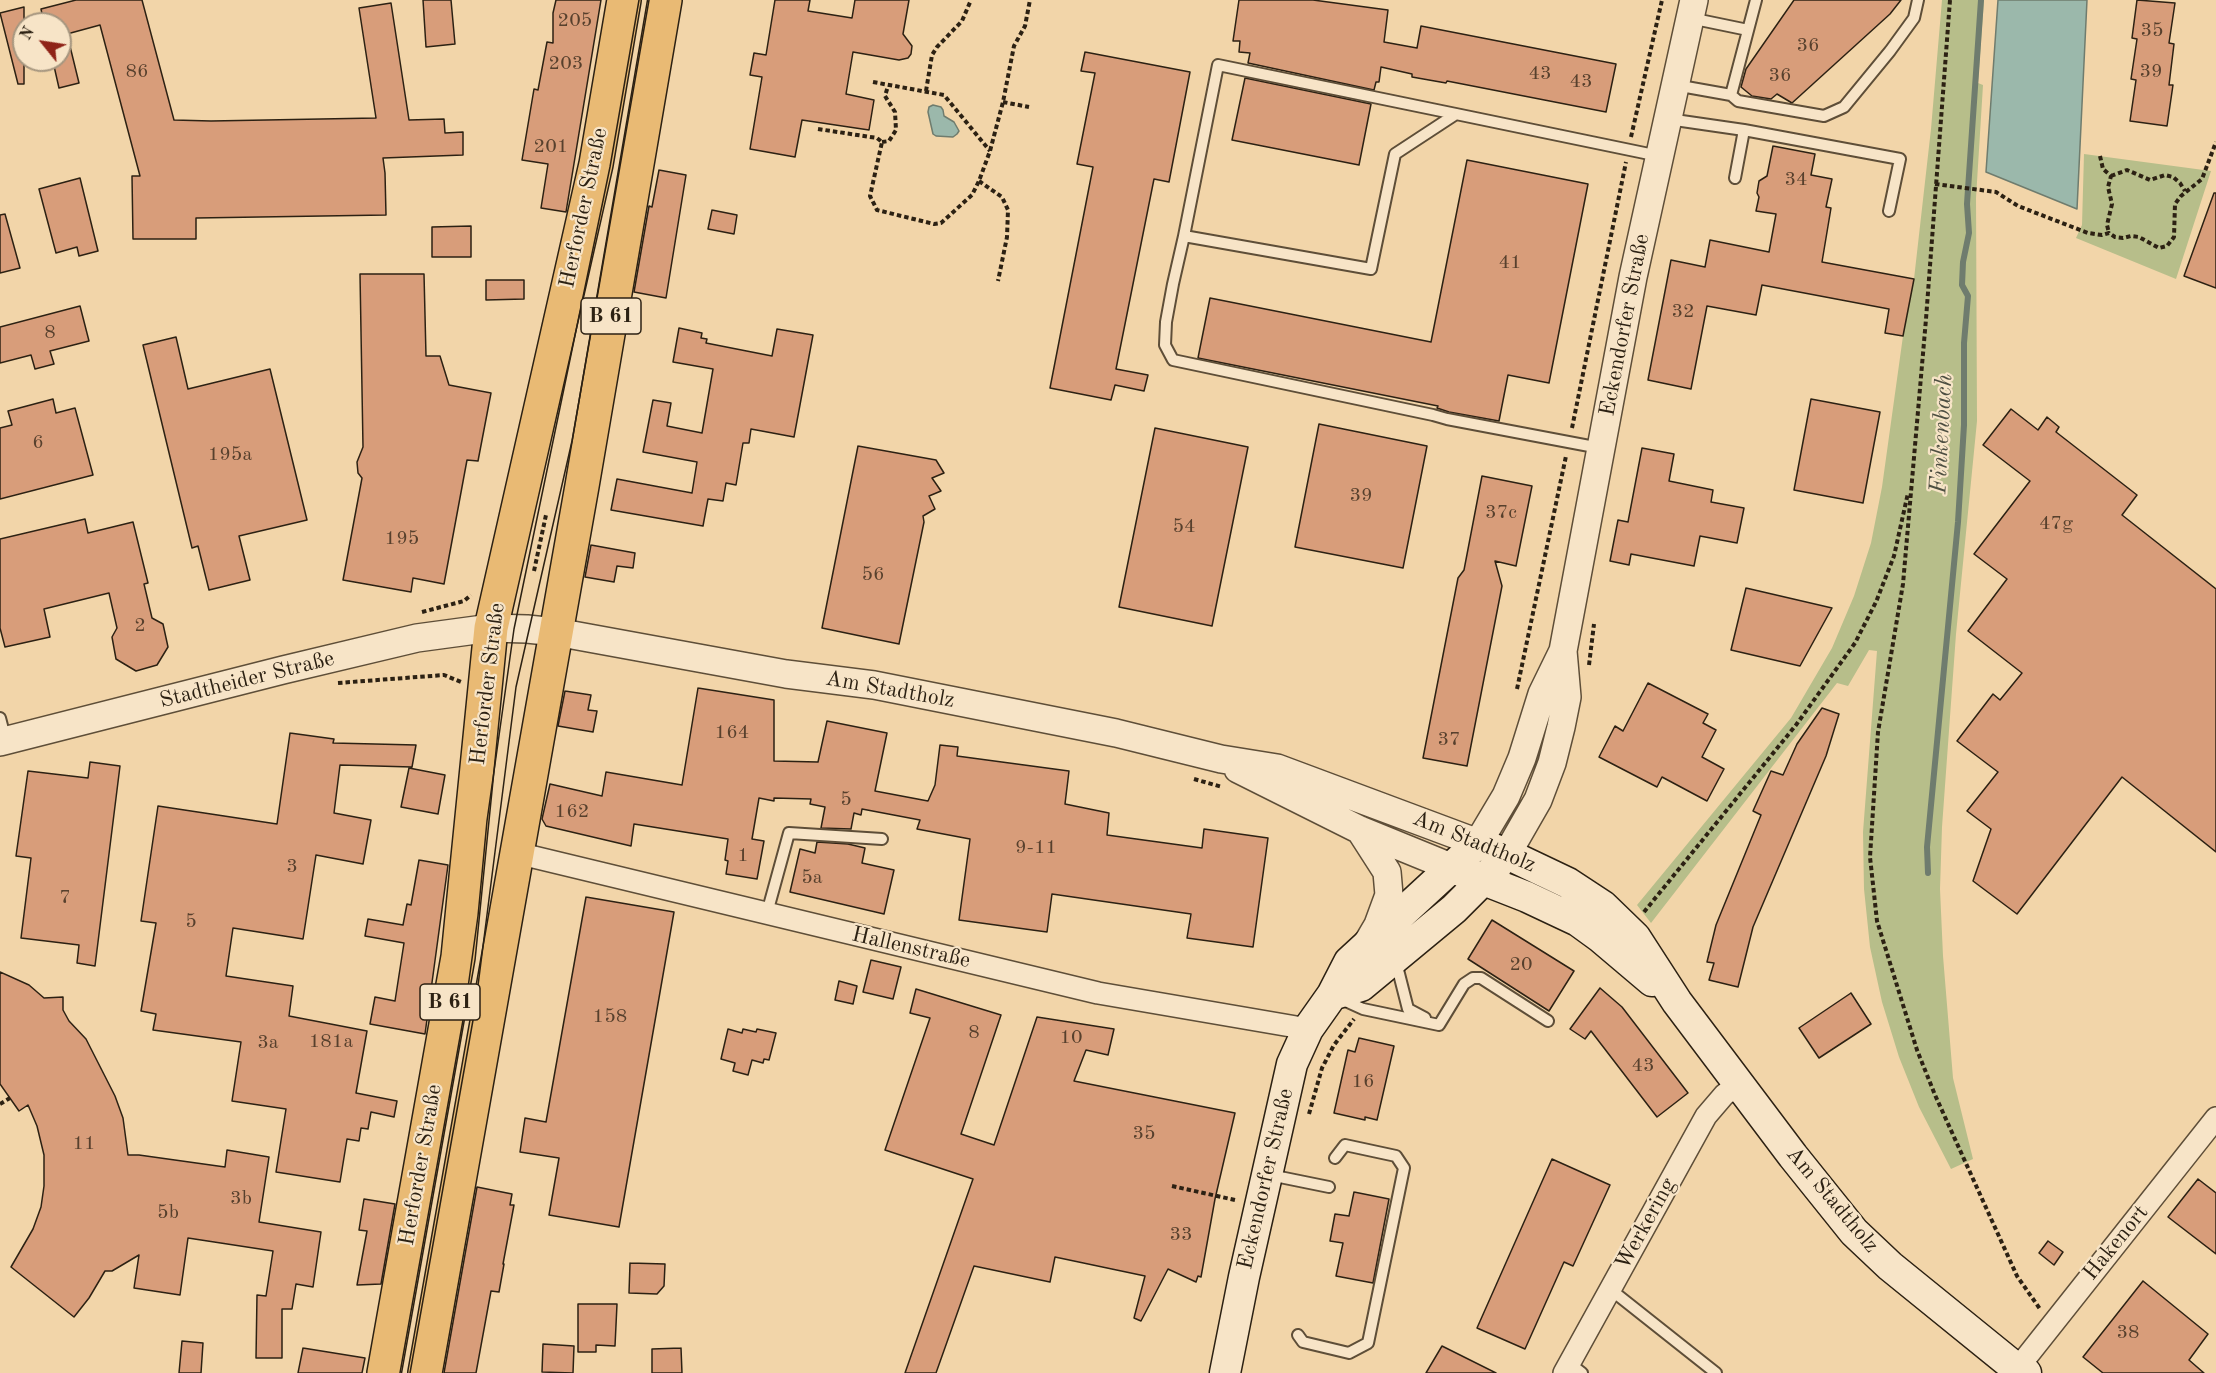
<!DOCTYPE html>
<html>
<head>
<meta charset="utf-8">
<style>
  body { margin:0 }
  #map { position:relative; width:2216px; height:1373px; overflow:hidden; background:#f2d5a9; font-family:"Old Standard TT",serif }
  canvas { display:block }
  .north { position:absolute; left:12px; top:12px; width:60px; height:60px; box-sizing:border-box; background:#f7e4c7; border:2px solid #a6967f; border-radius:50%; rotate:300deg; font-size:16px; font-weight:700; line-height:24px; text-align:center; color:#2c2113 }
  .north::after { content:''; display:block; margin:auto; width:21px; height:27px; background:#8f2418; clip-path:polygon(50% 0,100% 100%,50% 72%,0 100%) }
</style>
</head>
<body>
<div id="map">
<canvas width="2216" height="1373"></canvas>
<div class="north">N</div>
</div>
<script>
const ctx = document.querySelector('canvas').getContext('2d');
ctx.lineJoin = 'round';
function paint(path, color) {
  ctx.fillStyle = color;
  ctx.fill(path, 'evenodd');
}
function poly(rows) {
  const path = new Path2D();
  for (const r of rows) {
    path.moveTo(r[0], r[1]);
    for (let i = 2; i < r.length; i += 2) path.lineTo(r[i], r[i + 1]);
  }
  return path;
}
function strokePath(path, color, width, dash) {
  ctx.strokeStyle = color;
  ctx.lineWidth = width;
  ctx.lineCap = dash ? 'butt' : 'round';
  ctx.setLineDash(dash || []);
  ctx.stroke(path);
}
function write(font, color, halo, rows, align = 'center') {
  ctx.font = font + ' "Old Standard TT",serif';
  ctx.lineWidth = 4.5;
  ctx.setLineDash([]);
  ctx.textBaseline = 'middle';
  ctx.strokeStyle = halo;
  ctx.fillStyle = color;
  for (const [text, x, y, turn = 0] of rows) {
    ctx.save();
    ctx.translate(x, y);
    ctx.rotate((+turn || 0) * Math.PI / 180);
    ctx.textAlign = isNaN(turn) ? turn : align;
    if (halo) ctx.strokeText(text, 0, 0);
    ctx.fillText(text, 0, 0);
    ctx.restore();
  }
}
paint(poly([
  [1942,0,1984,0,1978,83,1983,85,1976,198,1977,421,1956,634,1942,827,1940,889,1943,956,1953,1078,1973,1159,1951,1169,1919,1107,1899,1057,1882,1002,1870,947,1864,889,1863,832,1877,651,1869,650,1848,686,1837,683,1651,923,1637,905,1791,718,1832,648,1854,596,1871,543,1882,487,1903,336,1914,279,1931,129],
  [2084,154,2211,171,2176,279,2076,238,2082,225]
]), '#b7be8a');
const water = poly([
  [1998,0,2087,0,2077,209,1986,172,1998,0],
  [933,105,941,107,943,110,944,116,954,122,959,131,957,134,953,137,936,136,933,134,928,112,929,107,933,105]
]);
paint(water, '#9bb8ab');
strokePath(water, '#6f7c6e', 1.5);
strokePath(poly([
  [1928,873,1927,847,1958,522,1964,425,1964,343,1968,296,1962,285,1963,262,1969,233,1967,204,1981,0]
]), '#6f7c6e', 6);
const building = poly([
  [76,0,142,0,174,120,211,121,376,118,359,8,391,3,409,120,444,119,445,133,463,132,463,155,383,158,385,173,386,215,196,218,196,239,133,239,132,176,140,176,100,25,67,34,79,83,59,88,54,66,60,64,60,24,44,24,41,9,76,0],
  [423,0,451,0,455,44,426,47,423,0],
  [556,0,601,0,566,212,541,208,548,164,522,160,534,89,538,90,547,42,553,43,553,13,556,0],
  [775,0,810,0,808,11,852,18,855,0,909,0,903,34,912,46,911,54,908,58,899,60,853,52,846,94,874,100,869,130,802,120,795,157,750,149,762,77,750,75,754,53,766,55,775,0],
  [1239,0,1313,0,1388,10,1384,42,1417,48,1421,26,1616,64,1606,112,1447,81,1446,83,1412,77,1412,74,1381,67,1379,82,1376,82,1374,90,1248,63,1250,53,1239,52,1240,41,1233,41,1239,0],
  [1794,0,1901,0,1890,14,1792,103,1777,94,1771,99,1752,96,1741,87,1746,69,1794,0],
  [2137,0,2175,3,2169,43,2174,44,2169,85,2173,85,2167,126,2130,121,2136,80,2131,79,2137,39,2132,38,2137,0],
  [24,7,24,84,18,84,0,13,24,7],
  [1085,52,1190,72,1169,182,1154,179,1116,369,1148,375,1144,391,1115,385,1111,400,1050,388,1093,167,1077,164,1095,73,1081,71,1085,52],
  [1245,78,1371,104,1359,165,1232,140,1245,78],
  [1773,146,1815,154,1811,175,1832,179,1826,207,1831,208,1822,262,1914,279,1903,336,1885,333,1889,309,1762,285,1756,315,1707,306,1691,389,1648,380,1671,260,1705,267,1710,240,1769,252,1776,214,1756,211,1759,197,1757,193,1759,181,1767,176,1773,146],
  [1467,160,1588,184,1549,383,1508,375,1499,421,1449,412,1437,408,1438,406,1198,358,1210,298,1431,342,1467,160],
  [659,170,686,175,666,298,634,292,649,206,652,207,659,170],
  [80,178,98,251,79,256,77,247,56,253,39,189,80,178],
  [2214,193,2216,193,2216,288,2184,276,2214,193],
  [712,210,737,215,734,234,708,229,712,210],
  [5,214,20,268,0,273,0,215,5,214],
  [471,226,471,257,432,257,432,227,471,226],
  [360,274,424,274,426,356,440,356,449,385,491,393,478,461,467,460,444,584,413,578,411,592,343,580,362,478,358,473,357,462,363,447,360,274],
  [486,280,524,280,524,299,486,300,486,280],
  [80,306,89,341,50,351,54,364,35,369,31,355,0,363,0,327,80,306],
  [679,328,702,333,701,338,707,339,706,343,772,356,777,329,813,335,794,437,751,429,749,443,743,443,736,485,726,483,723,501,708,499,703,526,611,510,617,479,692,493,697,462,643,452,653,400,671,403,667,426,702,433,713,369,673,362,679,328],
  [176,337,188,389,270,369,307,520,239,536,250,580,209,590,198,546,192,548,143,345,176,337],
  [53,399,56,413,75,408,93,475,0,499,0,428,12,425,8,411,53,399],
  [1811,399,1880,412,1863,503,1794,490,1811,399],
  [2011,409,2038,430,2047,417,2059,427,2056,432,2137,495,2122,515,2216,589,2216,852,2122,777,2017,914,1973,881,1991,829,1967,811,1998,772,1957,741,1993,694,2000,700,2022,673,1968,631,2007,579,1974,554,2030,481,1983,445,2011,409],
  [1319,424,1427,446,1403,568,1295,547,1319,424],
  [1155,428,1248,447,1212,626,1119,607,1155,428],
  [858,446,936,460,944,473,932,478,941,491,929,496,935,509,923,516,924,522,899,644,822,628,858,446],
  [1642,448,1674,454,1669,481,1713,490,1711,502,1744,508,1737,543,1700,536,1694,566,1631,554,1629,565,1610,561,1618,520,1628,522,1642,448],
  [1482,476,1532,486,1516,566,1495,561,1502,586,1467,766,1423,758,1458,578,1464,570,1482,476],
  [85,519,88,533,133,522,148,583,144,584,152,618,163,624,168,647,157,665,136,671,116,659,112,637,117,628,109,593,44,609,50,637,5,647,0,628,0,539,85,519],
  [591,545,635,553,633,568,617,566,614,582,585,577,591,545],
  [1746,588,1832,608,1800,666,1731,650,1746,588],
  [1648,683,1708,714,1703,723,1716,730,1702,757,1724,769,1707,801,1662,777,1657,787,1599,757,1615,726,1623,731,1648,683],
  [698,688,774,700,774,761,818,762,827,721,887,733,875,791,928,801,935,785,940,745,958,747,957,756,1069,771,1065,804,1109,813,1107,835,1202,848,1204,829,1268,838,1253,947,1187,938,1191,914,1052,894,1047,932,959,920,970,839,917,829,920,820,862,809,861,815,854,813,851,829,821,828,825,807,810,804,811,799,774,798,774,801,759,798,752,839,764,841,757,879,726,874,728,861,725,860,728,839,634,824,631,846,546,826,542,819,550,784,602,796,606,772,682,785,698,688],
  [565,691,591,695,588,710,597,711,593,732,558,726,565,691],
  [1822,708,1839,714,1826,756,1753,927,1738,987,1709,980,1714,963,1707,962,1716,925,1761,815,1753,811,1771,771,1783,775,1797,744,1822,708],
  [290,733,334,739,333,743,416,745,412,767,340,765,334,813,371,820,363,864,316,855,303,939,233,928,226,976,293,986,289,1016,367,1031,356,1093,397,1101,394,1117,371,1112,368,1129,361,1128,359,1141,347,1139,340,1182,276,1172,286,1109,232,1101,241,1042,153,1030,156,1014,141,1011,156,923,141,921,158,806,277,824,290,733],
  [90,762,120,766,95,966,77,963,79,945,21,938,31,858,16,856,28,771,88,778,90,762],
  [409,768,445,775,438,814,401,807,409,768],
  [817,842,848,844,865,848,862,863,894,870,884,914,790,892,800,849,815,853,817,842],
  [419,860,448,865,425,1034,370,1024,375,997,395,1001,404,943,365,936,368,919,403,925,407,904,411,905,419,860],
  [586,897,674,912,619,1227,549,1215,559,1158,520,1152,525,1118,546,1122,586,897],
  [1492,920,1574,971,1549,1011,1468,959,1492,920],
  [871,960,901,967,893,999,863,992,871,960],
  [0,972,29,985,44,998,63,997,63,1010,69,1021,86,1039,115,1096,123,1118,128,1155,139,1155,225,1167,227,1150,269,1157,259,1222,321,1232,313,1287,296,1284,292,1309,282,1309,282,1358,256,1358,257,1295,266,1296,273,1251,188,1238,180,1295,134,1288,139,1255,112,1271,105,1271,89,1298,74,1317,11,1267,33,1229,41,1207,44,1186,44,1155,37,1126,28,1105,19,1111,0,1084,0,972],
  [839,981,857,986,853,1004,835,1000,839,981],
  [1600,988,1622,1007,1688,1093,1657,1117,1591,1031,1585,1039,1570,1029,1600,988],
  [916,989,1001,1015,961,1134,994,1145,1037,1017,1114,1029,1108,1055,1086,1050,1074,1081,1235,1113,1215,1199,1201,1277,1198,1276,1196,1282,1168,1269,1141,1321,1134,1318,1145,1276,1055,1257,1050,1282,974,1266,936,1373,905,1373,973,1179,885,1150,930,1018,910,1013,916,989],
  [1851,993,1871,1024,1819,1058,1799,1028,1851,993],
  [728,1029,742,1033,743,1029,756,1032,757,1029,776,1033,769,1060,764,1059,763,1063,752,1060,748,1075,733,1071,735,1063,721,1059,728,1029],
  [1359,1038,1394,1046,1377,1120,1365,1117,1365,1120,1334,1113,1348,1050,1355,1052,1359,1038],
  [1552,1159,1610,1185,1573,1266,1564,1262,1525,1349,1477,1328,1552,1159],
  [2198,1179,2216,1193,2216,1254,2168,1217,2198,1179],
  [477,1187,512,1194,510,1205,514,1205,503,1264,504,1264,499,1292,491,1291,476,1373,444,1373,477,1187],
  [1354,1192,1389,1199,1373,1283,1336,1276,1343,1243,1330,1241,1335,1214,1349,1216,1354,1192],
  [364,1199,395,1204,381,1284,357,1285,367,1231,359,1230,364,1199],
  [2048,1241,2063,1252,2054,1265,2039,1253,2048,1241],
  [630,1263,665,1264,664,1286,657,1294,629,1293,630,1263],
  [2143,1281,2208,1334,2189,1360,2204,1373,2103,1373,2083,1357,2143,1281],
  [578,1304,617,1304,615,1346,596,1345,596,1352,578,1352,578,1304],
  [182,1341,203,1343,201,1373,179,1373,182,1341],
  [543,1344,574,1346,573,1373,542,1372,543,1344],
  [1442,1346,1496,1373,1426,1373,1442,1346],
  [303,1348,365,1358,362,1373,298,1373,303,1348],
  [681,1348,682,1373,652,1373,652,1349,681,1348]
]);
paint(building, '#d89d7a');
strokePath(building, '#2c2113', 1.5);
const service = poly([
  [1756,0,1731,95,1738,101,1824,116,1844,107,1890,51,1914,18,1918,0],
  [1690,18,1748,30],
  [1675,85,1731,95],
  [1668,119,1744,130,1735,178],
  [1744,130,1900,159,1889,211],
  [1184,236,1218,65,1456,114],
  [1600,448,1447,419,1433,415,1173,360,1165,345,1166,322,1173,284,1184,236,1371,269,1395,154,1456,114,1659,156],
  [0,718,6,741],
  [767,913,789,833,882,839],
  [1396,962,1408,1009,1425,1018],
  [1341,999,1363,1009,1439,1025],
  [1439,1025,1464,984,1473,978,1481,978,1548,1021],
  [1270,1175,1329,1187],
  [1610,1289,1716,1373],
  [1298,1335,1303,1342,1349,1353,1368,1343,1404,1168,1396,1156,1345,1145,1335,1158],
  [1569,1363,1582,1373]
]);
const minor = poly([
  [517,853,1098,993,1308,1029],
  [2017,1369,2216,1118],
  [1564,1373,1706,1116,1724,1095,1738,1084]
]);
const tertiary = poly([
  [0,742,283,670,417,638,491,628,527,629,556,632,786,674,874,685,1116,733,1221,759,1277,768,1478,843,1506,796,1522,758,1542,694,1563,651],
  [1238,769,1360,830,1453,868],
  [1360,830,1387,872,1389,895,1378,925,1368,942],
  [1507,854,1538,800,1552,763,1561,727,1567,697,1563,651,1633,277,1694,0]
]);
const secondary = poly([
  [1453,868,1527,897,1578,921,1600,937,1652,981],
  [1332,995,1361,986,1454,909,1496,867],
  [1225,1373,1244,1277,1292,1064,1308,1029,1332,995,1349,962,1478,843,1507,854,1568,883,1603,906,1635,937,1677,1002,1793,1156,1854,1232,1890,1266,2017,1369,2026,1373]
]);
const primary = poly([
  [384,1373,458,957,491,628,596,164,624,0],
  [425,1373,582,486,665,0]
]);
strokePath(service, '#5e4e38', 14);
strokePath(minor, '#5e4e38', 24);
strokePath(tertiary, '#5e4e38', 30);
strokePath(secondary, '#2c2113', 33);
strokePath(primary, '#2c2113', 36);
strokePath(poly([
  [1950,0,1926,319,1903,584,1878,732,1870,857,1877,921,1917,1050,1935,1095,2017,1276,2040,1309],
  [873,82,944,95,990,151],
  [926,91,932,55,937,47,962,21,971,0],
  [1003,102,1029,107],
  [818,129,877,138,882,142,870,196,877,210,934,224,941,223,972,195,979,181,990,151,1003,102,1014,46,1025,26,1030,0],
  [1631,137,1662,0],
  [882,142,889,141,896,130,895,112,885,96,888,86],
  [2100,156,2103,169,2111,176,2108,187,2112,204,2107,225,2109,233],
  [2111,176,2127,170,2150,180,2165,175,2173,177,2180,183,2185,191],
  [979,181,1002,197,1008,210,1007,237,998,281],
  [1935,184,1996,192,2018,206,2088,233,2102,235,2109,233,2115,237,2123,238,2131,236,2139,237,2159,248,2167,246,2174,237,2175,204,2181,196,2202,179,2216,142],
  [1572,428,1626,162],
  [534,571,546,515],
  [422,612,464,601,471,595],
  [1589,665,1594,624],
  [338,683,444,675,461,682],
  [1517,689,1566,456],
  [1194,779,1222,787],
  [1644,912,1796,725,1855,643,1876,602,1894,556,1908,493],
  [0,1104,10,1098],
  [1309,1114,1322,1068,1334,1045,1354,1019],
  [1172,1186,1235,1200]
]), '#2c2113', 4, [4.5, 3]);
strokePath(service, '#f7e4c7', 10);
strokePath(minor, '#f7e4c7', 21);
strokePath(tertiary, '#f7e4c7', 27);
strokePath(secondary, '#f7e4c7', 30);
strokePath(primary, '#e9ba74', 33);
strokePath(poly([
  [400,1373,465,1009,478,916,487,821,514,629,610,167,639,0],
  [410,1373,475,1009,516,687,572,441,649,0]
]), '#2c2113', 1.5);
write('20px', '#57402d', null, [
  ["205",575,21],
  ["35",2152,31],
  ["36",1808,46],
  ["203",566,64],
  ["86",137,72],
  ["39",2151,72],
  ["43",1540,74],
  ["36",1780,76],
  ["43",1581,82],
  ["201",551,147],
  ["34",1796,180],
  ["41",1510,263],
  ["32",1683,312],
  ["8",50,333],
  ["6",38,443],
  ["195a",230,455],
  ["39",1361,496],
  ["37c",1501,513],
  ["47g",2056,524],
  ["54",1184,527],
  ["195",402,539],
  ["56",873,575],
  ["2",140,626],
  ["164",732,733],
  ["37",1449,740],
  ["5",846,800],
  ["162",572,812],
  ["9-11",1036,848],
  ["1",743,856],
  ["3",292,867],
  ["5a",812,878],
  ["7",65,898],
  ["5",191,922],
  ["20",1521,965],
  ["158",610,1017],
  ["8",974,1033],
  ["10",1071,1038],
  ["181a",331,1042],
  ["3a",268,1043],
  ["43",1643,1066],
  ["16",1363,1082],
  ["35",1144,1134],
  ["11",84,1144],
  ["3b",241,1199],
  ["5b",168,1213],
  ["33",1181,1235],
  ["38",2128,1333]
]);
for (const [x, y, w] of [
  [611,316,60],
  [450,1002,60]
]) {
  const box = new Path2D();
  box.roundRect(x - w / 2, y - 18, w, 36, 4.5);
  ctx.fillStyle = '#f7e4c7';
  ctx.fill(box);
  strokePath(box, '#2c2113', 1.5);
}
write('bold 21px', '#2c2113', null, [
  ["B 61",611,316],
  ["B 61",450,1002]
]);
write('22px', '#2c2113', '#f7e4c7', [
  ["Herforder Straße",584,208,-78],
  ["Eckendorfer Straße",1625,325,-79],
  ["Stadtheider Straße",247,680,-14],
  ["Herforder Straße",488,684,-83],
  ["Am Stadtholz",890,690,10],
  ["Am Stadtholz",1474,842,22],
  ["Hallenstraße",911,948,13],
  ["Herforder Straße",421,1165,-80],
  ["Eckendorfer Straße",1266,1179,-77],
  ["Am Stadtholz",1832,1200,50],
  ["Werkering",1646,1224,-61],
  ["Hakenort",2116,1243,-51]
]);
write('italic 24px', '#4d4e41', '#f7e4c7', [
  ["Finkenbach",1942,434,-87]
]);
</script>
</body>
</html>
